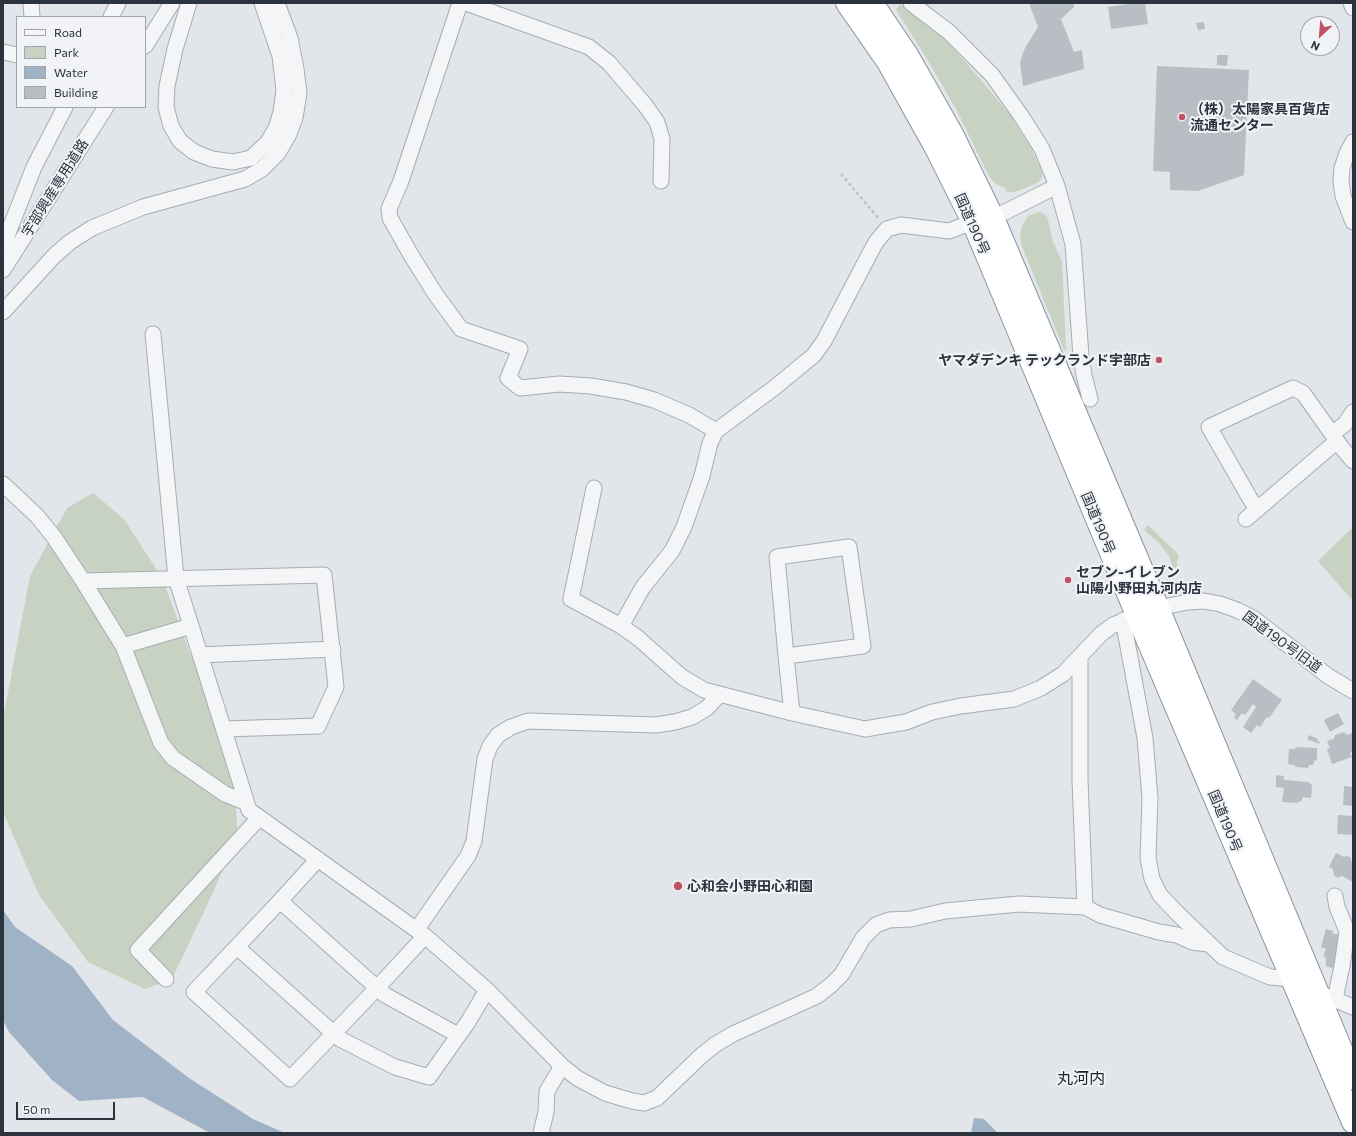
<!DOCTYPE html>
<html>
<head>
<meta charset="utf-8">
<style>
  body { margin:0 }
  #map { position:relative; width:1356px; height:1136px; overflow:hidden; background:#e2e5e9; font-family:Commissioner,sans-serif }
  canvas { display:block }
  .frame { position:absolute; inset:0; border:4px solid #2b333f; pointer-events:none }
  .legend { position:absolute; left:16px; top:16px; width:130px; height:92px; box-sizing:border-box; background:#f1f3f6; border:1px solid #a2a6ad; margin:0; padding:5px 7px; list-style:none; font-size:12px; color:#2b333f }
  .legend li { display:flex; align-items:center; gap:8px; height:20px }
  .legend b { width:20px; border:1px solid #a2a6ad }
  .north { position:absolute; left:1300px; top:16px; width:40px; height:40px; box-sizing:border-box; background:#f1f3f6; border:1px solid #a2a6ad; border-radius:50%; rotate:206deg; font-size:11px; font-weight:700; line-height:16px; text-align:center; color:#2b333f }
  .north::after { content:''; display:block; margin:auto; width:14px; height:18px; background:#c35165; clip-path:polygon(50% 0,100% 100%,50% 72%,0 100%) }
  .scale { position:absolute; left:16px; top:1102px; width:99px; height:18px; box-sizing:border-box; border:2px solid #2b333f; border-top:0; padding-left:5px; font-size:12px; line-height:14px; white-space:nowrap; color:#2b333f; -webkit-text-stroke:3px #f1f3f6; paint-order:stroke }
</style>
</head>
<body>
<div id="map">
<canvas width="1356" height="1136"></canvas>
<div class="frame"></div>
<ul class="legend">
<li><b style="height:5px;background:#f4f5f7"></b>Road</li>
<li><b style="height:11px;background:#c7d2c3"></b>Park</li>
<li><b style="height:11px;background:#a0b3c6"></b>Water</li>
<li><b style="height:11px;background:#b9bec5"></b>Building</li>
</ul>
<div class="north">N</div>
<div class="scale">50 m</div>
</div>
<script>
const ctx = document.querySelector('canvas').getContext('2d');
ctx.lineJoin = 'round';
function paint(path, color) {
  ctx.fillStyle = color;
  ctx.fill(path, 'evenodd');
}
function poly(rows) {
  const path = new Path2D();
  for (const r of rows) {
    path.moveTo(r[0], r[1]);
    for (let i = 2; i < r.length; i += 2) path.lineTo(r[i], r[i + 1]);
  }
  return path;
}
function strokePath(path, color, width, dash) {
  ctx.strokeStyle = color;
  ctx.lineWidth = width;
  ctx.lineCap = dash ? 'butt' : 'round';
  ctx.setLineDash(dash || []);
  ctx.stroke(path);
}
function write(font, color, halo, rows, align = 'center') {
  ctx.font = font + ' Commissioner,"Noto Sans JP",sans-serif';
  ctx.lineWidth = 4;
  ctx.setLineDash([]);
  ctx.textBaseline = 'middle';
  ctx.strokeStyle = halo;
  ctx.fillStyle = color;
  for (const [text, x, y, turn = 0] of rows) {
    ctx.save();
    ctx.translate(x, y);
    ctx.rotate((+turn || 0) * Math.PI / 180);
    ctx.textAlign = isNaN(turn) ? turn : align;
    if (halo) ctx.strokeText(text, 0, 0);
    ctx.fillText(text, 0, 0);
    ctx.restore();
  }
}
paint(poly([
  [900,4,909,10,946,40,981,80,1011,116,1032,150,1042,172,1042,177,1039,182,1035,184,1015,192,1007,192,1005,188,996,184,989,176,956,109,927,59,896,10],
  [1039,212,1046,215,1048,220,1052,239,1062,262,1066,350,1064,350,1021,244,1020,234,1022,226,1028,216],
  [93,493,124,519,162,578,191,656,230,734,238,835,210,899,172,979,145,989,88,962,39,895,3,812,3,719,30,576,67,508],
  [1148,525,1179,555,1177,563,1178,571,1173,572,1170,558,1160,544,1144,530],
  [1353,527,1353,601,1318,561]
]), '#c7d2c3');
paint(poly([
  [3,910,15,927,72,966,113,1020,189,1078,253,1119,285,1133,210,1133,143,1097,79,1101,52,1080,9,1032,3,1020],
  [974,1118,984,1119,998,1133,971,1133]
]), '#a0b3c6');
paint(poly([
  [1029,3,1073,3,1074,7,1061,19,1074,52,1082,50,1084,69,1023,86,1020,63,1022,56,1025,48,1038,27],
  [1135,3,1145,3,1148,24,1111,29,1108,7],
  [1204,22,1205,29,1198,30,1196,23],
  [1217,55,1228,55,1227,66,1217,65],
  [1157,66,1249,70,1244,175,1198,191,1170,190,1170,172,1153,171],
  [1253,679,1282,700,1269,718,1267,717,1260,727,1257,725,1251,733,1243,727,1256,707,1253,704,1245,715,1242,713,1237,720,1234,717,1236,714,1231,710],
  [1338,713,1344,724,1330,732,1324,720],
  [1344,732,1347,735,1353,733,1353,751,1350,753,1352,757,1332,764,1327,749,1330,748,1327,741,1334,739,1335,735],
  [1309,735,1318,739,1317,741,1320,742,1319,744,1307,739],
  [1297,747,1317,748,1317,761,1315,760,1313,765,1309,765,1308,768,1296,767,1294,765,1288,764,1289,749,1295,749],
  [1276,775,1284,776,1283,779,1286,780,1308,782,1312,785,1311,798,1303,797,1301,802,1299,801,1298,803,1282,802,1284,788,1276,787],
  [1344,786,1353,787,1353,806,1343,805],
  [1338,815,1353,816,1353,835,1337,834],
  [1336,853,1344,857,1347,856,1351,858,1351,861,1353,863,1353,882,1342,876,1338,878,1334,875,1333,869,1329,867],
  [1326,929,1333,931,1332,933,1340,935,1335,969,1326,966,1326,958,1323,956,1326,949,1321,947]
]), '#b9bec5');
const minor = poly([
  [31,3,32,17],
  [189,3,175,49,167,86,166,107,171,126,180,141,194,152,212,159,233,162,251,158,268,142,276,128,281,112,284,90,280,56,262,3],
  [460,3,401,181,389,209,390,218,411,255,436,295,461,329,520,349,508,378,520,388,559,384,591,386,626,392,654,400,689,415,716,431],
  [466,3,589,47,609,63,645,105,657,122,662,139,661,181],
  [911,3,949,32,992,75,1022,117,1042,149,1057,186,1073,244,1081,356,1084,375,1090,399],
  [1351,3,1353,8],
  [111,17,118,3],
  [145,46,172,3],
  [3,52,17,55],
  [1353,142,1347,153,1342,168,1341,181,1343,196,1353,222],
  [1057,186,993,218,973,222,949,231,901,225,887,229,876,242,869,255,824,341,814,355,774,388,716,431,710,443,702,476,684,527,672,551,643,587,621,626,638,638,682,677,704,690,792,713,865,729,906,722,932,712,961,706,1014,699,1041,688,1063,674,1101,634,1113,625,1158,608,1188,602,1204,601,1220,604,1237,610,1253,618,1328,676,1353,691],
  [3,246,34,167,65,107],
  [3,270,106,107],
  [3,312,54,256,70,242,92,228,143,207,245,179,262,169,278,153,288,136,295,118,299,93,296,69,290,38,277,3],
  [153,334,176,578,249,810,425,936,487,990,562,1066,577,1078,605,1093,632,1101,644,1103,657,1098,702,1055,716,1044,733,1034,817,996,831,985,842,974,863,938,876,925,889,920,911,919,945,911,1019,904,1085,907,1100,915,1159,932,1177,935,1192,942,1208,944],
  [1332,434,1345,424,1353,412],
  [3,484,37,516,54,537,83,581,123,646,161,743,173,758,225,794,245,802],
  [594,488,571,599,621,626],
  [1259,508,1252,502,1209,427,1293,388,1303,393,1342,448,1353,461],
  [1246,519,1337,441],
  [83,581,324,575,336,687,318,726,224,729],
  [1123,620,1145,738,1150,798,1148,858,1152,879,1160,895,1177,913,1223,957,1270,977,1292,979,1316,992,1353,1007],
  [123,646,191,626],
  [200,655,333,649],
  [786,656,863,646,849,547,777,557,786,656,792,713],
  [1080,657,1080,780,1085,907],
  [318,859,280,901,194,992,290,1079,377,988,425,936],
  [280,901,385,995,458,1035],
  [417,929,468,856,474,841,485,759,490,746,498,735,511,727,528,721,656,725,675,722,692,717,707,708,720,694],
  [237,947,340,1039,395,1067,429,1077,468,1022,487,990],
  [166,979,138,950,259,818],
  [1335,999,1342,966,1347,931,1337,907,1335,896],
  [541,1133,546,1112,547,1091,562,1066]
]);
const highway = poly([
  [847,3,888,62,937,150,973,222,1137,615,1353,1122],
  [872,3,907,55,927,90,953,136,993,218,1158,608,1353,1078]
]);
strokePath(minor, '#a7acb3', 17);
strokePath(highway, '#8a939e', 24);
strokePath(poly([
  [841,174,879,219]
]), '#bcbfc3', 2.5, [3, 3]);
strokePath(minor, '#f4f5f7', 15);
strokePath(highway, '#fff', 22);
for (const [x, y, r, color] of [
  [1182,117,4,"#c35165"],
  [1159,360,4,"#c35165"],
  [1068,580,4,"#c35165"],
  [678,886,5,"#c35165"]
]) {
  const dot = new Path2D();
  dot.arc(x, y, r, 0, 2 * Math.PI);
  ctx.fillStyle = color;
  ctx.fill(dot);
  strokePath(dot, '#f1f3f6', 1.5);
}
write('bold 14px', '#2b333f', '#f1f3f6', [
  ["（株）太陽家具百貨店",1190,109],
  ["流通センター",1190,125],
  ["ヤマダデンキ テックランド宇部店",1151,360,"right"],
  ["セブン-イレブン",1076,572],
  ["山陽小野田丸河内店",1076,588],
  ["心和会小野田心和園",687,886]
], 'left');
write('14px', '#2b333f', '#f1f3f6', [
  ["宇部興産専用道路",55,188,-58],
  ["国道190号",972,224,66],
  ["国道190号",1098,523,67],
  ["国道190号旧道",1282,642,36],
  ["国道190号",1225,821,67]
]);
write('16px', '#1d2430', '#f1f3f6', [
  ["丸河内",1081,1079]
]);
</script>
</body>
</html>
